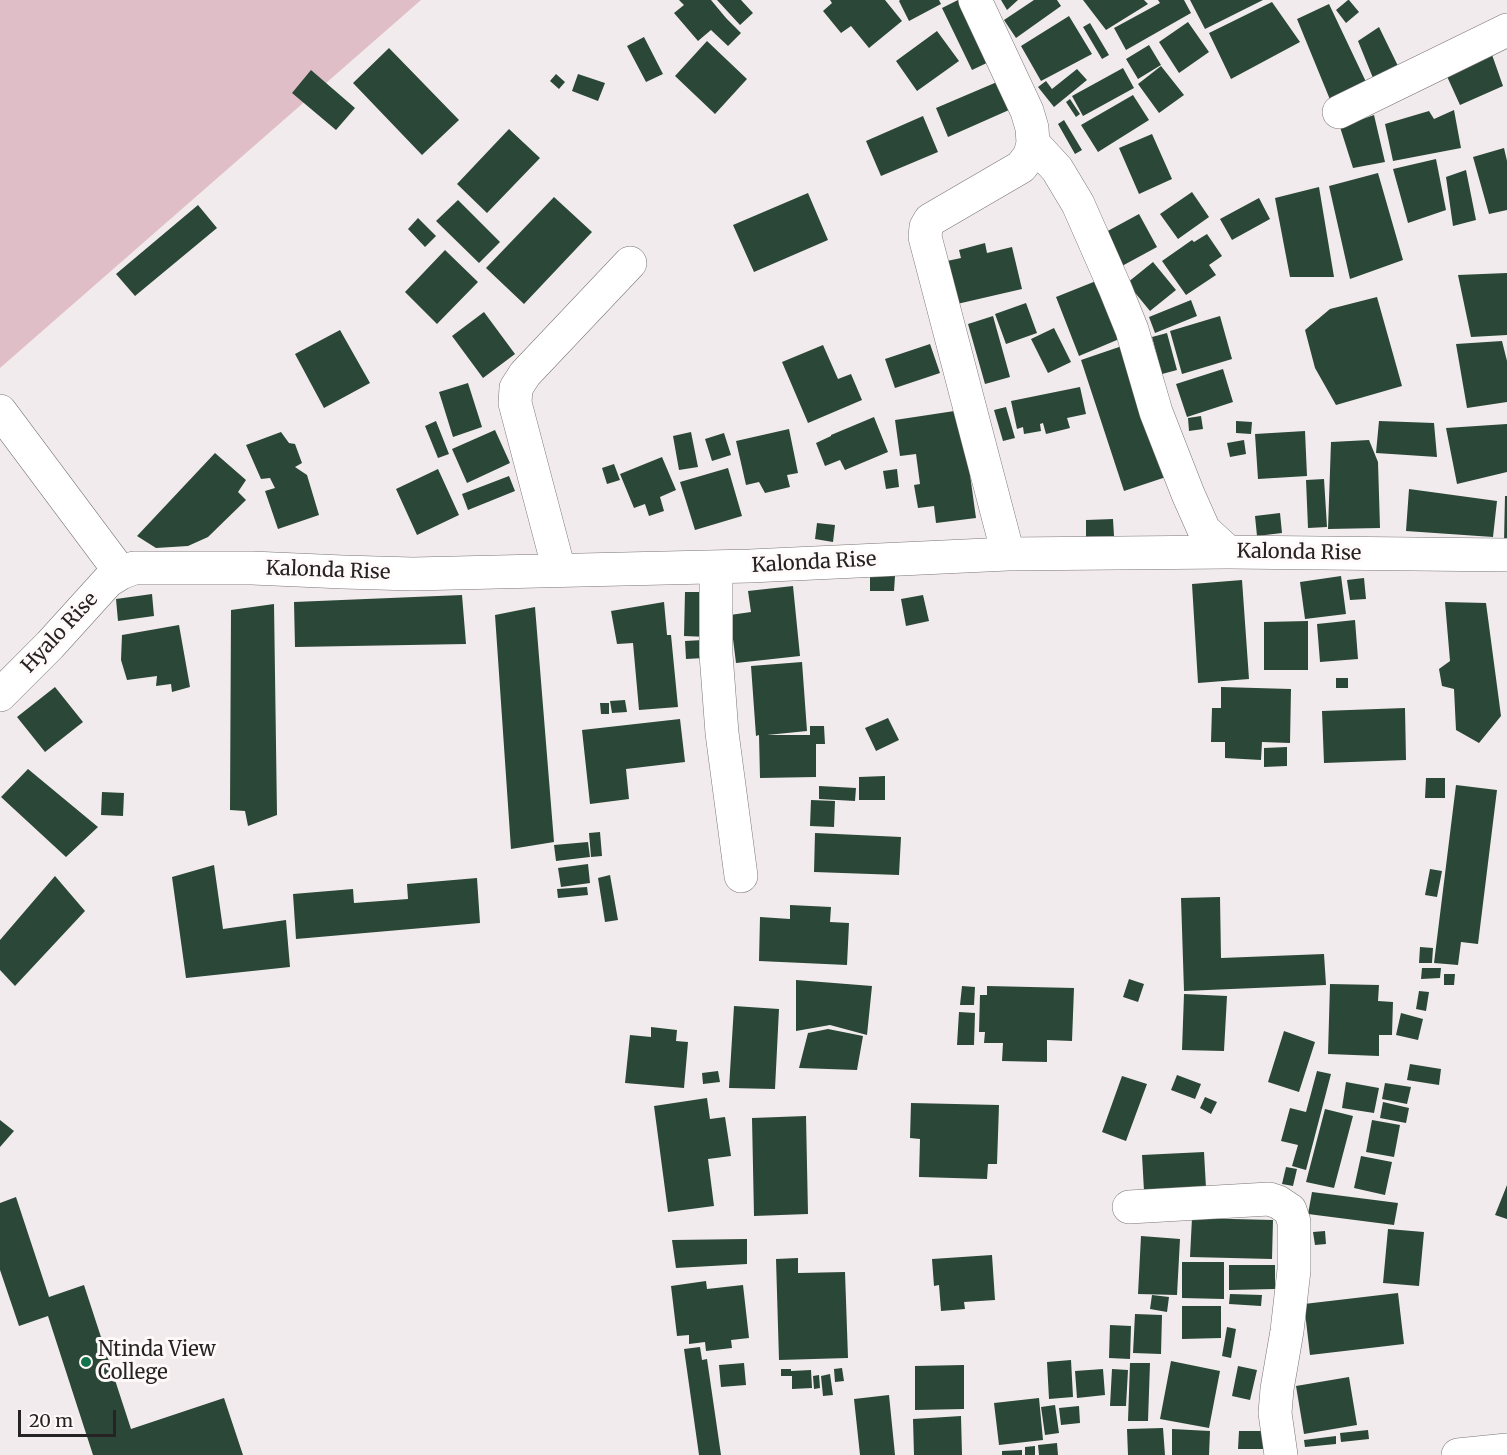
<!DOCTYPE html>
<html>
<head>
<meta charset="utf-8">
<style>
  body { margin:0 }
  #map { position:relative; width:1507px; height:1455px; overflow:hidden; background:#f2ebed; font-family:Merriweather,serif }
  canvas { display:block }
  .scale { position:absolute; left:18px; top:1410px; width:98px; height:27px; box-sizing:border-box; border:3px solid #252324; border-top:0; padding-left:8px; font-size:18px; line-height:21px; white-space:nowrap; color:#252324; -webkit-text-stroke:4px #fff9fa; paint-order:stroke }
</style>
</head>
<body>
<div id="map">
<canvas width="1507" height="1455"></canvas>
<div class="scale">20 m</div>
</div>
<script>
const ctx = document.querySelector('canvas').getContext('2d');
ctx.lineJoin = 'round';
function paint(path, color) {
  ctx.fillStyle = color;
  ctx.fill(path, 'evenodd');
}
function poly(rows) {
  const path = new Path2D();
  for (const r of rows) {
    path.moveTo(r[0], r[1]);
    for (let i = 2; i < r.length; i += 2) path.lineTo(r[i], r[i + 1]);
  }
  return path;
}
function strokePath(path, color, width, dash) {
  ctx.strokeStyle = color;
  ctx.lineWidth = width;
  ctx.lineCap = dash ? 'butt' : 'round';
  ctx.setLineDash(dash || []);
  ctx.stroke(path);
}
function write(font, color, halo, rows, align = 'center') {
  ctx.font = font + ' Merriweather,serif';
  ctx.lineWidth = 6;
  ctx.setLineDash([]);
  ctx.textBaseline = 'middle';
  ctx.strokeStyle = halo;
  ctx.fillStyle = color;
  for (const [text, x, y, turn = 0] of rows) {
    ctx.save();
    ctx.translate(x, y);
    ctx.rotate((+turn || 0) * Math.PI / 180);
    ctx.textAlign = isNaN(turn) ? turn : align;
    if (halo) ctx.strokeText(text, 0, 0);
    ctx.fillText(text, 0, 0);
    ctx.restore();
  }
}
paint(poly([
  [0,0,421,0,0,368]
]), '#e0bec7');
paint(poly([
  [679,0,711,0,726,18,741,33,728,46,711,30,698,41,674,13,684,5],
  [717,0,741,0,753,13,740,25],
  [830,0,885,0,902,21,869,48,851,26,841,33,823,11,832,3],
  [900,0,939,0,941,4,909,21,899,1],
  [958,0,965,0,993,60,972,70,942,8],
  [1001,0,1018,0,1007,10],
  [1034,0,1057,0,1061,6,1016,38,1004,20],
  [1083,0,1144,0,1148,4,1106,30],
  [1158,0,1184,0,1191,13,1126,50,1114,28,1160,3],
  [1190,0,1263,0,1205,29],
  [1348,0,1349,0,1359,12,1346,23,1336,10],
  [1272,2,1300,42,1231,79,1209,33],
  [1329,4,1367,84,1331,102,1297,19],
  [1069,16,1092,54,1041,81,1021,46],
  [1188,22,1209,52,1179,73,1159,42],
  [1090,23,1109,55,1102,59,1083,27],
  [1379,27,1398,66,1373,78,1358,41],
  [937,31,959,61,917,91,896,61],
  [644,37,663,74,646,82,627,46],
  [707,41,747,79,715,114,675,76],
  [1149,45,1161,65,1138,79,1126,59],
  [389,48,459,120,422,155,353,83],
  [1490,49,1503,86,1460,105,1445,72],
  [1161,66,1184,95,1159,113,1138,84],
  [1123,68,1134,88,1083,116,1072,96],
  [1077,69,1087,80,1054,107,1038,87,1046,81,1052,89],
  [311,70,355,108,336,130,292,93],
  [556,74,565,82,559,89,550,81],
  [578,74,605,83,598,101,572,91],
  [997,82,1009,110,948,137,936,108],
  [1133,95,1149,120,1098,152,1081,125],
  [1070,99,1080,114,1076,117,1066,102],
  [1454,110,1461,148,1393,161,1385,124,1429,111,1434,119],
  [1374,115,1385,162,1353,168,1340,127],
  [923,116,938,152,881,176,866,141],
  [1064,120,1082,150,1075,154,1058,124],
  [509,129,540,158,487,213,457,184],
  [1152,134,1172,179,1139,194,1119,148],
  [1504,148,1507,161,1507,210,1489,214,1473,157],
  [1436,159,1446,210,1408,223,1393,169],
  [1466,170,1476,220,1453,226,1446,177],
  [1378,173,1403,260,1350,279,1329,186],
  [1319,187,1334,277,1290,277,1275,198],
  [1192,192,1209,217,1178,239,1160,214],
  [808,193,828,240,754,272,733,225],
  [554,197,592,232,524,304,486,268],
  [1259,198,1270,219,1232,240,1220,219],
  [458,200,500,242,479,263,436,221],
  [198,205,217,228,135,296,116,274],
  [1139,214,1157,247,1122,266,1104,233],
  [418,218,436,236,425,247,408,229],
  [1207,234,1222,256,1209,265,1216,275,1186,295,1162,261,1192,240,1194,242],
  [985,243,987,253,1012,247,1022,289,957,304,947,261,961,258,959,250],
  [445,250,478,282,437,324,405,292],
  [1153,262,1176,290,1150,311,1127,283],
  [1507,273,1507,335,1471,337,1458,275],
  [1101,279,1124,337,1079,356,1056,297],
  [1377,297,1402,386,1336,405,1315,368,1305,330,1330,309],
  [1191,300,1197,316,1155,333,1149,317],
  [1026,303,1037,333,1006,344,995,314],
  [484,312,515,354,483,378,452,336],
  [993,316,1010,377,985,384,968,324],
  [1220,316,1232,359,1182,374,1170,331],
  [1054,328,1071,362,1048,373,1031,339],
  [340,330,370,383,324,408,295,354],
  [1167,333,1177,370,1162,374,1152,337],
  [1502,341,1507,361,1507,402,1467,408,1456,344],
  [930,344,940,373,895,388,885,359],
  [823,345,838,379,851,374,862,400,808,423,782,362],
  [1122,346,1166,477,1124,491,1081,360],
  [1223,369,1233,402,1187,417,1176,384],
  [468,383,482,427,453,437,439,392],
  [1080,387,1086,414,1067,418,1070,428,1046,434,1043,423,1040,424,1041,431,1024,434,1023,427,1017,429,1011,401],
  [1006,407,1015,438,1003,441,994,410],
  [961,410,976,518,936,523,934,506,918,508,914,485,920,484,916,454,900,456,895,420],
  [1201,416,1203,429,1189,431,1188,418],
  [874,417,888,452,845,470,840,460,825,466,816,443,831,436,831,435],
  [436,421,449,454,438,458,425,426],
  [1236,421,1252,422,1251,434,1236,433],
  [1379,421,1434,423,1437,457,1376,453],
  [1507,424,1507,472,1457,484,1446,428],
  [789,429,798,473,787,475,790,487,765,493,759,482,746,485,736,441],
  [495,430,510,463,467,483,452,449],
  [1305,431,1307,476,1258,479,1255,434],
  [281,432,289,443,295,444,302,463,295,467,307,475,319,515,278,529,265,491,275,488,270,478,261,479,246,445],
  [691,432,698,467,679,470,673,436],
  [724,433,731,455,712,461,705,439],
  [1244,440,1246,454,1230,457,1227,443],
  [1369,440,1378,462,1380,528,1328,529,1331,442],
  [215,453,246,480,238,492,246,500,208,537,188,546,156,548,137,536],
  [662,457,676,490,660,497,664,511,649,516,645,504,634,508,620,474],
  [614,464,620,480,607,484,602,468],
  [728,468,742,516,695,530,680,482],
  [438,469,459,515,417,535,396,489],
  [897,469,899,487,886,489,883,471],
  [509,476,515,491,468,510,462,494],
  [1324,479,1327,527,1308,528,1306,480],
  [1409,489,1497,501,1493,537,1406,531],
  [1505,496,1507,496,1507,541,1504,542],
  [1280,513,1282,533,1257,536,1255,516],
  [1113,519,1114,536,1086,537,1086,520],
  [817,523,835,525,833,542,815,539],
  [870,575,895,576,894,591,870,591],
  [1341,576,1346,614,1305,619,1300,582],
  [1364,578,1366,599,1350,600,1347,580],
  [1242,580,1249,679,1198,683,1192,584],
  [793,586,800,656,736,663,730,615,751,612,748,591],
  [685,592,709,592,708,637,684,636],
  [152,594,154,616,118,621,116,599],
  [462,595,466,644,295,647,294,602],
  [923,595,929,621,906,626,901,599],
  [664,602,667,635,671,635,678,707,639,710,633,643,617,644,611,611],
  [1445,602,1486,603,1501,716,1479,743,1456,730,1454,689,1442,686,1439,669,1450,661],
  [274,604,277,815,248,826,245,811,230,810,231,610],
  [535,607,554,842,511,849,495,615],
  [1355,620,1358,659,1320,662,1317,624],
  [1308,621,1308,670,1264,670,1264,622],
  [179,625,190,687,172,692,171,684,156,686,157,676,127,680,121,660,122,635],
  [703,640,704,658,686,659,685,641],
  [802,662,807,731,767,735,810,735,810,726,824,726,825,744,816,744,816,777,760,778,759,735,756,736,751,666],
  [1336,678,1348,678,1348,688,1336,688],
  [55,687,83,722,45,752,17,717],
  [1221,687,1291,689,1290,743,1262,742,1261,760,1225,758,1225,742,1211,742,1212,708,1221,708],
  [625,700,627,712,612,713,610,701],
  [600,703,609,703,609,714,601,714],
  [1405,708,1406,760,1324,763,1322,711],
  [888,718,899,740,876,751,865,728],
  [680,719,685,762,626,769,629,799,590,804,582,730],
  [1287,747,1287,766,1264,767,1264,748],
  [28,769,98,827,66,857,1,797],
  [885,776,885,800,859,800,859,777],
  [1426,778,1445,778,1445,798,1425,798],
  [1456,785,1497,790,1478,944,1461,942,1458,965,1434,963],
  [819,786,856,788,855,801,819,799],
  [102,792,124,793,123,816,101,815],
  [811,800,835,801,834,827,810,826],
  [600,832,602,856,591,857,589,833],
  [815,833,901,837,899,875,814,872],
  [588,842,590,857,556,861,554,845],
  [588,864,590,883,561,887,558,868],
  [214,865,223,929,286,920,290,967,186,978,172,877],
  [1430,869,1442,871,1437,897,1425,895],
  [610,875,618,920,605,922,598,878],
  [55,876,85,911,15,986,0,970,0,940],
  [477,878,480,923,296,939,293,894,353,889,354,903,408,899,407,884],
  [587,887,588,895,558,898,557,889],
  [1220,897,1221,958,1324,954,1326,985,1184,991,1181,898],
  [790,905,831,907,830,922,849,923,847,965,759,961,760,917,790,919],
  [1420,947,1433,948,1432,963,1419,963],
  [1422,968,1441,968,1440,978,1421,979],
  [1444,974,1455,974,1454,985,1444,985],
  [1129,979,1144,984,1138,1002,1123,997],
  [796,980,872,986,867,1035,830,1025,796,1031],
  [1330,984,1379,985,1378,1001,1393,1002,1392,1035,1379,1035,1379,1056,1328,1054],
  [962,986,975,987,974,1005,960,1005],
  [987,986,1074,988,1072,1041,1047,1040,1047,1062,1002,1061,1003,1043,984,1043,985,1032,979,1032,980,995,987,995],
  [1419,991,1429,992,1426,1011,1416,1009],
  [1184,994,1227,996,1224,1051,1182,1050],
  [734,1006,779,1009,775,1089,729,1088],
  [959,1012,975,1013,974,1045,957,1045],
  [1401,1013,1423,1019,1418,1040,1396,1035],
  [651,1027,677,1030,676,1041,688,1042,684,1088,625,1083,630,1035,651,1037],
  [828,1029,863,1036,857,1070,799,1068,808,1033],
  [1284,1031,1315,1042,1299,1092,1268,1082],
  [1410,1064,1441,1069,1439,1085,1407,1080],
  [718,1071,720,1082,703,1084,702,1073],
  [1317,1071,1331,1074,1306,1170,1292,1166,1298,1145,1281,1141,1290,1108,1306,1112],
  [1177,1075,1201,1084,1195,1099,1171,1090],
  [1122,1076,1147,1084,1126,1141,1102,1132],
  [1346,1082,1379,1088,1374,1113,1342,1108],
  [1385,1083,1411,1087,1407,1104,1382,1099],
  [1205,1097,1217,1102,1211,1114,1200,1108],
  [707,1098,710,1119,725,1117,731,1156,708,1159,714,1206,668,1212,654,1106],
  [1383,1102,1409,1108,1406,1123,1380,1118],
  [911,1103,999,1105,997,1164,988,1164,987,1179,919,1177,920,1139,910,1138],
  [1325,1109,1353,1116,1334,1188,1306,1182],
  [806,1116,808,1214,754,1216,752,1118],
  [0,1120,14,1131,0,1147],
  [1372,1120,1400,1125,1394,1157,1366,1152],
  [1204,1152,1206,1188,1144,1191,1142,1155],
  [1361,1156,1392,1162,1385,1195,1354,1188],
  [1286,1167,1297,1169,1293,1186,1282,1184],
  [1507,1185,1507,1219,1495,1215],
  [1312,1192,1398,1203,1394,1225,1308,1214],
  [16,1197,49,1297,84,1285,131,1429,224,1398,243,1455,93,1455,48,1316,19,1326,0,1270,0,1203],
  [1192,1218,1273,1220,1272,1259,1190,1257],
  [1388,1229,1424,1232,1419,1286,1383,1283],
  [1325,1231,1326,1244,1315,1245,1313,1232],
  [1141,1236,1180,1239,1177,1295,1138,1294],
  [747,1239,747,1264,676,1268,672,1240],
  [992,1255,995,1300,964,1302,965,1309,941,1311,939,1285,934,1286,932,1259],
  [798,1258,798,1273,845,1272,848,1358,779,1360,776,1259],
  [1182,1262,1224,1262,1224,1299,1182,1298],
  [1229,1265,1275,1265,1275,1289,1229,1290],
  [706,1281,707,1289,743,1285,749,1338,731,1340,732,1348,706,1351,705,1342,689,1344,689,1335,677,1336,671,1286],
  [1398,1293,1404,1344,1310,1355,1304,1304],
  [1230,1294,1262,1295,1261,1306,1229,1304],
  [1152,1295,1169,1297,1167,1312,1150,1309],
  [1182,1306,1221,1306,1221,1338,1182,1339],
  [1135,1314,1162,1315,1161,1354,1133,1353],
  [1110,1325,1131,1326,1130,1359,1109,1358],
  [1227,1327,1236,1329,1231,1358,1222,1356],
  [700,1347,702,1360,707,1359,721,1455,699,1455,684,1349],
  [1071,1360,1073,1397,1049,1399,1047,1362],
  [1171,1361,1220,1371,1209,1428,1160,1419],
  [744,1363,746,1385,721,1387,719,1365],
  [1130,1363,1150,1363,1148,1421,1128,1421],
  [964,1365,964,1409,915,1410,915,1366],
  [1238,1366,1257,1370,1250,1400,1232,1396],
  [842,1368,844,1381,835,1382,834,1369],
  [781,1369,791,1369,791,1371,811,1370,812,1388,792,1389,792,1376,781,1376],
  [1103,1369,1105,1395,1077,1398,1075,1371],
  [1112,1369,1128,1370,1126,1406,1110,1406],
  [830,1374,833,1395,823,1396,821,1376],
  [819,1375,820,1388,814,1389,813,1376],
  [1349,1377,1357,1425,1304,1434,1296,1386],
  [889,1395,895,1455,860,1455,854,1399],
  [1039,1398,1043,1440,999,1445,994,1403],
  [1055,1405,1059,1433,1045,1435,1041,1407],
  [1079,1406,1080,1423,1061,1425,1059,1408],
  [961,1416,962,1455,914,1455,913,1419],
  [1163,1428,1165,1455,1128,1455,1127,1429],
  [1172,1429,1210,1431,1209,1455,1172,1455],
  [1368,1430,1369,1439,1341,1442,1340,1433],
  [1239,1431,1265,1431,1264,1449,1238,1449],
  [1336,1436,1336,1444,1305,1447,1304,1440],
  [1057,1443,1058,1455,1039,1455,1038,1445],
  [1035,1446,1035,1455,1025,1455,1025,1447],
  [1022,1450,1022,1455,1002,1455,1002,1451]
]), '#2b4737');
const minor = poly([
  [975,0,1027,111,1032,128,1033,143,1030,155,1021,167,930,220,926,227,925,237,1008,554],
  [1339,112,1507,30],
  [1033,143,1057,169,1078,204,1115,288,1132,330,1156,412,1188,494,1204,530,1228,552],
  [0,411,121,573],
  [716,567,716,654,722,733,741,876],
  [559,570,515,403,516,388,525,374,630,263],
  [0,695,50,645,108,581,121,573,134,568,252,568,343,572,413,574,750,566,1008,554,1228,552,1507,555],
  [1129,1207,1269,1199,1278,1202,1290,1210,1294,1222,1294,1270,1287,1331,1277,1389,1275,1413,1281,1455],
  [1458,1455,1507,1450]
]);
strokePath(minor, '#7b7576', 34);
strokePath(minor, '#fff', 33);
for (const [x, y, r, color] of [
  [86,1362,6,"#127249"]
]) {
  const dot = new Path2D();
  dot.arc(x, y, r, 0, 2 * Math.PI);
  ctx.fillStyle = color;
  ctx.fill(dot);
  strokePath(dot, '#fff9fa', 2);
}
write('20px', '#252324', '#fff9fa', [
  ["Kalonda Rise",1299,553,1],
  ["Kalonda Rise",814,563,-3],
  ["Kalonda Rise",328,571,2],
  ["Hyalo Rise",60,633,-47]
]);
write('20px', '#252324', '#fff9fa', [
  ["Ntinda View",98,1350],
  ["College",98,1373]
], 'left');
</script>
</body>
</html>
